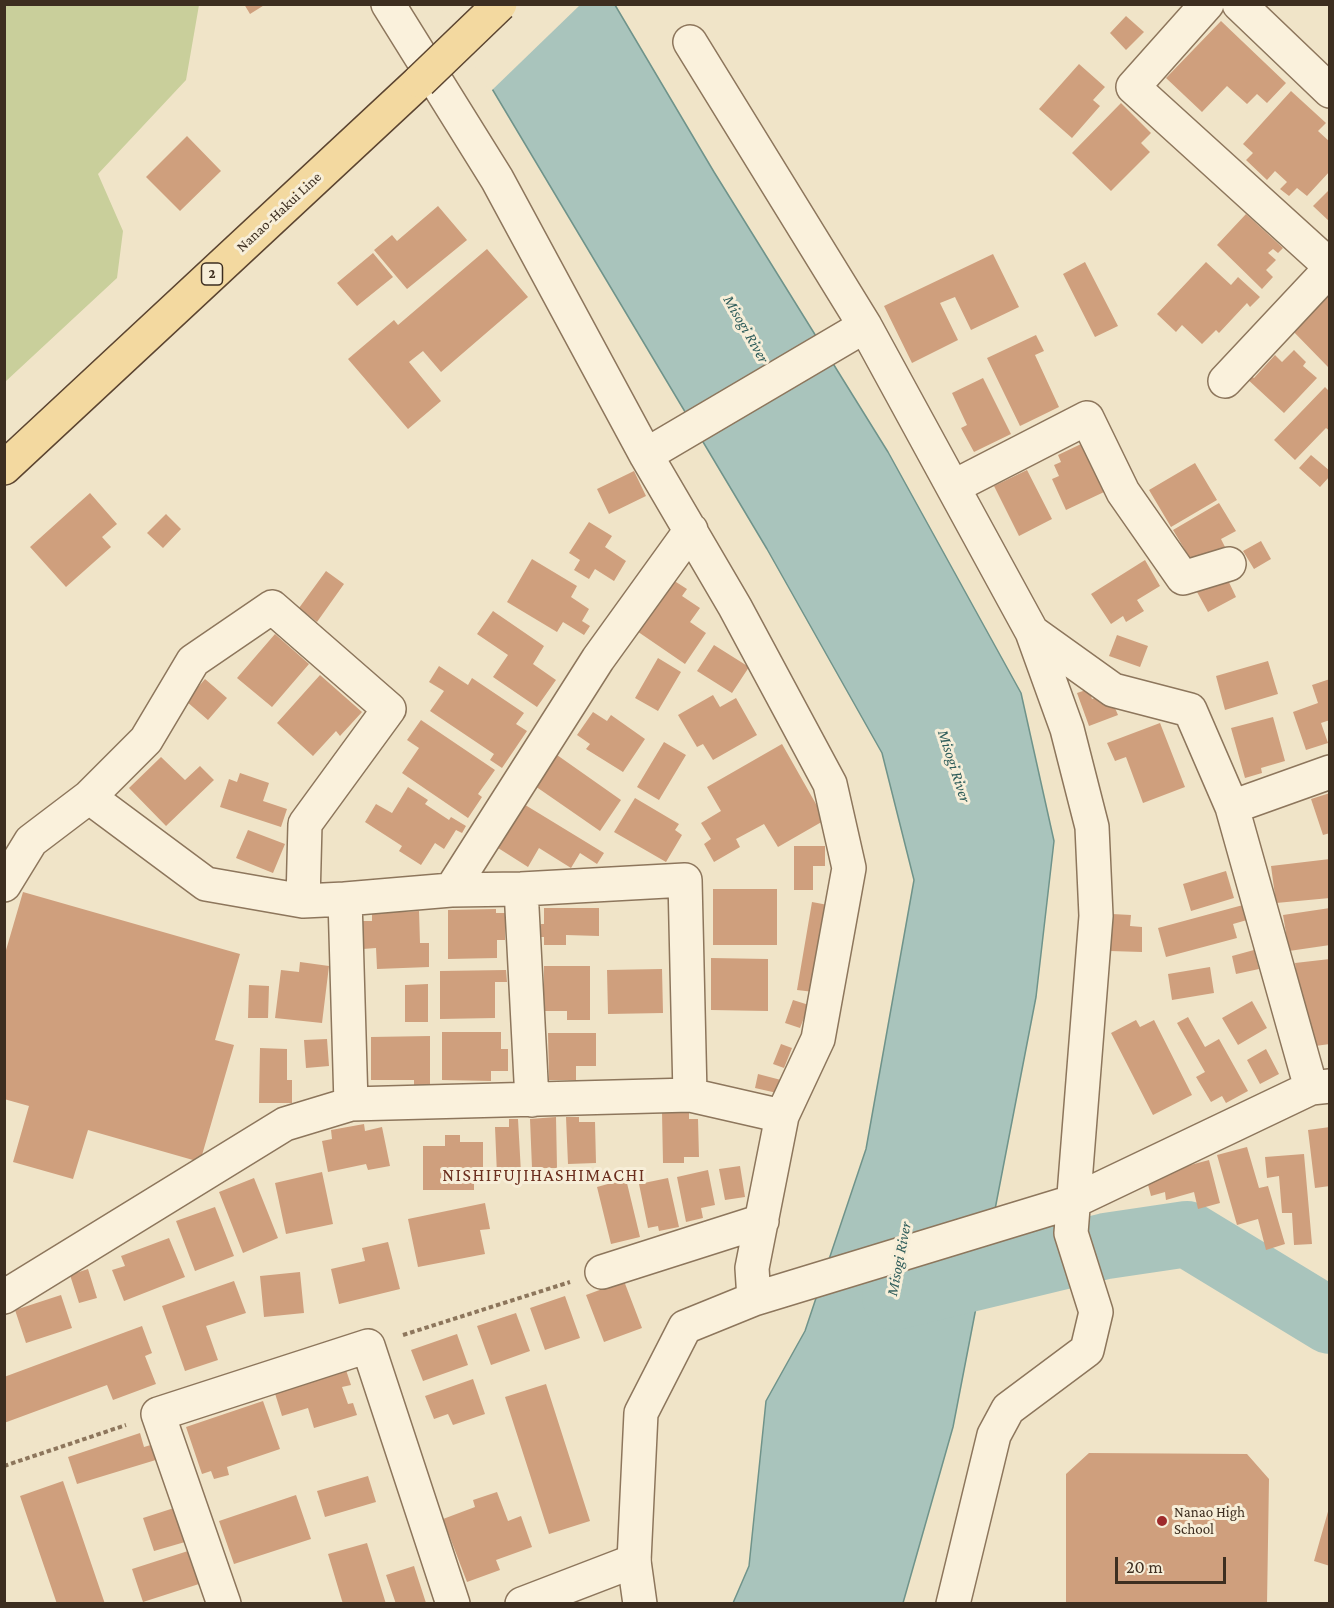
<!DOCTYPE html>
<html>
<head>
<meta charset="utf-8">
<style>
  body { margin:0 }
  #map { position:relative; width:1334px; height:1608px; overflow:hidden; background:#f0e4c8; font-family:"Crimson Pro",serif }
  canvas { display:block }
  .frame { position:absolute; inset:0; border:6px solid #3d2e20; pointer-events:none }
  .scale { position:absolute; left:1115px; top:1557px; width:111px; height:27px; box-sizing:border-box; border:3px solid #3d2e20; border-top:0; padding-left:8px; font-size:18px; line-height:21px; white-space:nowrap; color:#3d2e20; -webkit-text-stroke:4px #f7eed8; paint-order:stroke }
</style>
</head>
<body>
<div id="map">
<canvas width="1334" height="1608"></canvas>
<div class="frame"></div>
<div class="scale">20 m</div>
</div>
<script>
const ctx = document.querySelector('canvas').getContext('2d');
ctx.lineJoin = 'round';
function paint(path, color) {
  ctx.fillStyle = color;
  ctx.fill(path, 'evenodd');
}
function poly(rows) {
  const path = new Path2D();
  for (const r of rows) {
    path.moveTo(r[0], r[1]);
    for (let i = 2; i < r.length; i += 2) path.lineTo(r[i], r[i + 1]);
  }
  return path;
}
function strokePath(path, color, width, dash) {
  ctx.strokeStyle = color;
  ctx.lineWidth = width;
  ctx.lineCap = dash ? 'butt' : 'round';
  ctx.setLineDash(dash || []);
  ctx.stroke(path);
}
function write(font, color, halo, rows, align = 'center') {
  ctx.font = font + ' "Crimson Pro",serif';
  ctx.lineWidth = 6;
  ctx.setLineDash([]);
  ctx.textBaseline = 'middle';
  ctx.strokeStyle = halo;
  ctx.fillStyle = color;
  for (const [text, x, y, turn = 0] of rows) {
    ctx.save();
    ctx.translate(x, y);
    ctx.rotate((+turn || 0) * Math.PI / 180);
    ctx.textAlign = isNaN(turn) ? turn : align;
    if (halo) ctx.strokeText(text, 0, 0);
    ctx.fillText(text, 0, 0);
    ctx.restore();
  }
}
paint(poly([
  [5,4,199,5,186,80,98,174,123,231,117,278,5,382]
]), '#c9cf9b');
const water = poly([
  [442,5,615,5,714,172,888,452,1021,693,1054,841,1036,997,953,1427,903,1603,733,1603,749,1566,766,1401,805,1331,866,1149,914,880,882,753,767,549,442,5]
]);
paint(water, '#a9c4bc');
strokePath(water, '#6f938a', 1.5);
paint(poly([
  [439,4,580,5,490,92]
]), '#f0e4c8');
strokePath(poly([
  [895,1297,1106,1246,1187,1234,1330,1321]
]), '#a9c4bc', 66);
paint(poly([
  [244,4,266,4,250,14],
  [1126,16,1144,32,1126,50,1110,33],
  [1221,21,1286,83,1267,103,1257,94,1247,104,1227,86,1202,112,1166,78],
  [1079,64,1105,87,1093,100,1100,106,1072,138,1039,109],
  [1291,91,1326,123,1318,131,1330,142,1330,171,1307,196,1297,188,1289,196,1280,189,1287,182,1275,171,1267,180,1246,160,1253,153,1243,144],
  [1121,103,1151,133,1141,143,1150,152,1111,191,1072,153],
  [187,136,221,171,180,211,146,177],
  [1330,189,1330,222,1313,206],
  [438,206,467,240,407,289,374,250,392,235,397,241],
  [1246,214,1283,248,1278,253,1273,249,1268,253,1276,260,1266,270,1273,277,1262,289,1217,245],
  [487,249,528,297,441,372,423,351,409,362,441,401,408,429,348,359,394,320,398,325],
  [373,253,393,277,357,306,337,283],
  [993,254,1019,307,971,330,955,297,940,303,958,340,912,363,884,306],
  [1085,262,1118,326,1095,337,1063,274],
  [1206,262,1231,285,1238,277,1260,297,1250,307,1247,303,1219,333,1216,330,1202,344,1182,325,1176,332,1157,314],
  [1330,289,1330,366,1328,367,1290,328],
  [1036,335,1044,351,1035,355,1059,407,1020,426,987,358],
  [1294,350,1306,362,1303,366,1317,378,1284,413,1245,377,1248,374,1254,378,1275,355,1282,362],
  [983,378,1011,434,974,452,961,428,967,425,952,393],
  [1325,387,1330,392,1330,431,1326,428,1295,460,1274,440],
  [1081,444,1104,492,1066,510,1052,479,1059,476,1054,465,1061,462,1058,455],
  [1311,455,1330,471,1330,476,1320,487,1299,468],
  [1195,463,1217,500,1171,527,1149,490],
  [1027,470,1052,519,1019,536,994,486],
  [634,471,646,496,609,514,597,489],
  [90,493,117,524,102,537,111,547,66,587,30,547],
  [1219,503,1236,531,1221,539,1225,547,1199,562,1191,560,1173,530],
  [166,514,181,529,163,548,147,533],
  [589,522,612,536,605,547,626,561,614,581,595,569,589,579,574,570,580,560,569,553],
  [1261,541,1271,559,1254,569,1243,551],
  [532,559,577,586,571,597,589,609,582,621,590,626,584,635,563,622,557,632,507,602],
  [1145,560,1160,586,1137,600,1144,611,1126,622,1123,616,1111,624,1091,594],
  [326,571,344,584,317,622,299,608],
  [665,575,687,589,682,596,700,608,690,622,706,633,685,664,631,627],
  [1226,576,1236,597,1208,612,1197,592],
  [493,611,544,646,533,664,556,680,537,707,493,677,508,655,477,634],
  [275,634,309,664,272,707,237,678],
  [1117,635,1148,646,1140,667,1109,656],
  [714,645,749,667,732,693,697,671],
  [658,658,681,672,658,711,635,698],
  [1268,661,1278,694,1225,710,1216,676],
  [439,666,468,685,472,678,524,713,516,724,527,731,502,768,490,760,494,754,430,711,444,691,429,682],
  [320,675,362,712,340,736,336,731,313,756,277,723],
  [205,679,227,698,208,720,186,701],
  [1330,679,1330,720,1321,723,1328,743,1306,750,1293,712,1318,703,1312,685],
  [1089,689,1092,699,1102,695,1112,701,1118,715,1089,726,1077,693],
  [713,695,720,707,736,698,757,735,713,760,703,744,697,747,678,715],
  [593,712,607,721,611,715,645,739,623,772,586,749,590,744,577,735],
  [1273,717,1285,761,1261,768,1262,773,1245,778,1231,728],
  [421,720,495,770,478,794,482,797,468,818,402,773,419,748,407,740],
  [1160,723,1185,787,1143,803,1126,757,1115,761,1107,743],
  [664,742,686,755,659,800,637,787],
  [782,744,825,820,778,847,764,824,736,839,740,847,714,862,704,844,711,839,701,823,721,811,707,787],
  [557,755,621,800,600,831,535,786],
  [161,757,185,780,200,766,214,780,166,826,129,788],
  [240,773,269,783,263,801,287,809,281,827,220,807,229,779,237,782],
  [408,787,428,800,425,804,449,820,451,817,466,826,462,833,456,830,444,849,435,843,421,865,399,851,402,846,365,822,376,804,392,813],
  [1330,793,1330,833,1323,835,1311,799],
  [635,798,679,824,675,830,682,835,666,862,614,832],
  [522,803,604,853,597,864,580,853,571,868,539,848,528,867,495,846],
  [248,830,285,844,273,873,236,858],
  [794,846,825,846,825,866,813,866,813,890,794,890],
  [1330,859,1330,898,1276,903,1271,866],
  [1226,871,1234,898,1191,911,1183,884],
  [713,889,777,889,777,945,713,945],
  [23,892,240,954,215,1040,234,1045,200,1162,88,1130,73,1179,13,1162,29,1106,4,1099,4,957],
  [812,902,828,905,814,992,797,990],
  [1243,905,1247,920,1233,924,1237,938,1166,957,1158,928],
  [544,908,599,908,599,936,566,935,566,945,544,945,544,937,541,937,541,924,544,924],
  [1330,908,1330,945,1289,951,1283,915],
  [496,909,496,913,505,913,505,940,497,940,497,958,448,959,448,910],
  [419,911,420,943,429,943,429,967,377,969,376,948,363,949,362,921,372,921,372,913],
  [1112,914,1131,915,1130,926,1142,927,1142,952,1110,951],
  [1254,950,1259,969,1236,974,1232,956],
  [711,958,768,959,768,1011,711,1010],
  [1330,959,1330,1044,1300,1048,1302,1016,1295,963],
  [300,962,329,966,322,1023,275,1018,281,970,299,972],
  [544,966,590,966,590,1020,567,1020,567,1011,544,1011],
  [1210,967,1214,993,1172,1000,1168,974],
  [662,969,663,1013,608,1014,607,970],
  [506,970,507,982,495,982,495,1018,440,1019,440,971],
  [428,984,428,1022,405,1022,405,985],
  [249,985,269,986,268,1018,248,1018],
  [793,1000,809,1005,800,1028,785,1023],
  [1252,1001,1267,1028,1238,1045,1222,1018],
  [1188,1017,1205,1047,1219,1039,1248,1091,1226,1103,1222,1096,1211,1102,1196,1077,1205,1072,1177,1023],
  [1136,1020,1140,1027,1154,1020,1192,1095,1153,1115,1111,1033],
  [442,1032,501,1032,501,1049,508,1049,508,1071,491,1071,491,1081,442,1080],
  [548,1033,596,1033,596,1066,576,1066,576,1080,549,1080],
  [430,1036,430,1086,414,1086,414,1080,371,1080,371,1037],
  [327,1039,329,1066,306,1068,304,1040],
  [781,1044,792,1048,784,1068,773,1064],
  [260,1048,287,1049,287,1080,292,1080,292,1103,259,1103],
  [1266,1049,1279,1074,1260,1084,1247,1060],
  [758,1074,781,1080,777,1093,755,1088],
  [662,1112,689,1112,689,1119,698,1119,699,1157,684,1157,684,1163,663,1163],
  [556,1117,557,1168,532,1168,530,1119],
  [566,1117,579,1117,579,1122,595,1122,596,1163,568,1164],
  [509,1119,518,1119,521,1173,497,1175,495,1127,509,1127],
  [364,1124,365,1131,382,1127,390,1166,368,1170,366,1164,328,1172,322,1141,332,1139,331,1130],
  [1330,1127,1330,1186,1315,1188,1308,1130],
  [445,1135,460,1135,460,1142,483,1142,483,1179,474,1179,474,1190,423,1190,423,1146,445,1146],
  [1247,1147,1259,1188,1268,1186,1285,1244,1266,1250,1258,1219,1237,1225,1217,1155],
  [1304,1154,1312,1244,1294,1245,1292,1213,1282,1213,1279,1176,1267,1178,1265,1157],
  [1209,1160,1220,1203,1198,1209,1194,1192,1166,1200,1165,1192,1151,1196,1146,1177],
  [740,1166,745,1197,725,1200,719,1169],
  [708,1170,715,1205,701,1208,703,1218,686,1222,677,1177],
  [322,1172,333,1224,286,1234,275,1183],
  [254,1178,278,1238,243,1253,219,1192],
  [668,1178,679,1227,659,1231,658,1226,648,1228,639,1184],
  [626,1179,640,1237,611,1244,597,1187],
  [485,1203,490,1229,480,1230,485,1254,418,1267,408,1219],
  [215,1207,234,1256,195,1271,176,1221],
  [169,1238,185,1277,124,1301,112,1270,125,1266,121,1256],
  [388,1242,400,1289,339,1304,331,1269,365,1261,362,1248],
  [88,1269,97,1298,79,1303,70,1275],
  [300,1272,304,1313,264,1317,260,1276],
  [234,1281,246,1313,206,1326,218,1360,185,1371,162,1306],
  [624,1281,642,1328,604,1342,586,1295],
  [61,1295,72,1328,26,1343,15,1310],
  [565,1296,580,1338,545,1350,530,1308],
  [516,1313,530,1351,491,1365,477,1326],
  [142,1326,152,1353,145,1356,156,1384,113,1400,107,1385,4,1423,4,1377],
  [457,1334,468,1365,423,1381,411,1350],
  [344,1364,351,1385,342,1387,348,1404,353,1403,357,1415,314,1428,308,1408,282,1416,273,1387],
  [473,1379,485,1414,453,1425,448,1414,434,1419,425,1396],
  [546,1384,590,1521,549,1534,505,1397],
  [263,1401,280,1449,227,1467,229,1475,214,1479,211,1471,202,1474,186,1427],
  [140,1433,144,1447,154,1444,159,1459,77,1484,68,1457],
  [1089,1453,1247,1454,1269,1479,1267,1604,1066,1604,1066,1474],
  [368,1476,376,1502,325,1517,317,1491],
  [63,1481,105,1604,57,1604,20,1496],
  [497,1492,508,1521,521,1516,532,1547,496,1560,500,1570,467,1582,443,1519,475,1507,473,1500],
  [296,1495,311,1539,234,1564,219,1521],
  [174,1508,185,1542,154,1551,143,1518],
  [1329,1508,1330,1508,1330,1566,1314,1561],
  [367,1543,386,1604,343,1604,328,1554],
  [188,1551,199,1584,143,1602,132,1569],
  [414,1566,426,1603,396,1604,386,1575]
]), '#cf9f7d');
const minor = poly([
  [388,4,497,179,646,455,735,607,830,784,849,868,818,1039,782,1116,752,1268,754,1299],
  [1207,4,1133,87,1330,266],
  [1239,4,1330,91],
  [690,42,865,326,1032,632,1067,729,1092,827,1096,916,1071,1233,1096,1312,1087,1350,1008,1409,994,1435,953,1604],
  [1225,381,1330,269],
  [646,455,865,326],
  [953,487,1087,418,1123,492,1183,578,1229,564],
  [1032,632,1113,690,1190,710,1232,807,1311,1088],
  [1232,807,1330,772],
  [4,885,31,841,89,797],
  [521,889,532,1100],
  [451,890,598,659,691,530],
  [303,901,305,824,389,709,272,607,193,661,146,740,89,797,206,884,303,901,345,899],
  [690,1095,685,880,521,889,451,890,345,899,351,1104,690,1095,782,1116],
  [602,1272,762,1221],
  [4,1297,285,1124,351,1104],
  [224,1604,158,1414,368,1346,453,1604],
  [640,1604,634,1561,641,1413,685,1327,754,1299,1072,1202,1311,1088,1330,1086]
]);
const tertiary = poly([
  [522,1604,634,1561]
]);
const primary = poly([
  [4,468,420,81]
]);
strokePath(minor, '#8d765c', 36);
strokePath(tertiary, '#8d765c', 36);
strokePath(primary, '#5b4430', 36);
strokePath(poly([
  [403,1335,570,1282],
  [4,1466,126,1425]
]), '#8d765c', 4, [4.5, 3]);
strokePath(minor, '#faf1dc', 33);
strokePath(tertiary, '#faf1dc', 33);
strokePath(primary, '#f3d9a0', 33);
const primaryBridge = poly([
  [420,81,500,4]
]);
strokePath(primaryBridge, '#5b4430', 36, []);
strokePath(primaryBridge, '#f3d9a0', 33);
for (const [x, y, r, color] of [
  [1162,1521,6,"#9e2a2b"]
]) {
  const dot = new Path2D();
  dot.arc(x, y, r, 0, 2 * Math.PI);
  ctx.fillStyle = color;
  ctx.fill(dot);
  strokePath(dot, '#f7eed8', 2);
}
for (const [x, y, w] of [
  [212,274,21]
]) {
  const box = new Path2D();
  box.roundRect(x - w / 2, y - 11, w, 22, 4.5);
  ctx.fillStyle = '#f7eed8';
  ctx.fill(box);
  strokePath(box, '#3d2e20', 1.5);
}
write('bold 14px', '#3d2e20', null, [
  ["2",212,274]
]);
write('15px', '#3d2e20', '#f7eed8', [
  ["Nanao-Hakui Line",279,212,-43]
]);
write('15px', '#3d2e20', '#f7eed8', [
  ["Nanao High",1174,1512],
  ["School",1174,1529]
], 'left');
write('italic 16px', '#2f5d5a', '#f7eed8', [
  ["Misogi River",746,329,60],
  ["Misogi River",954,766,72],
  ["Misogi River",899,1259,-79]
]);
ctx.letterSpacing = '1.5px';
write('18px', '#6b2e1e', '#f7eed8', [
  ["NISHIFUJIHASHIMACHI",544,1175]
]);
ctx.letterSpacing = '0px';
</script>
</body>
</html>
